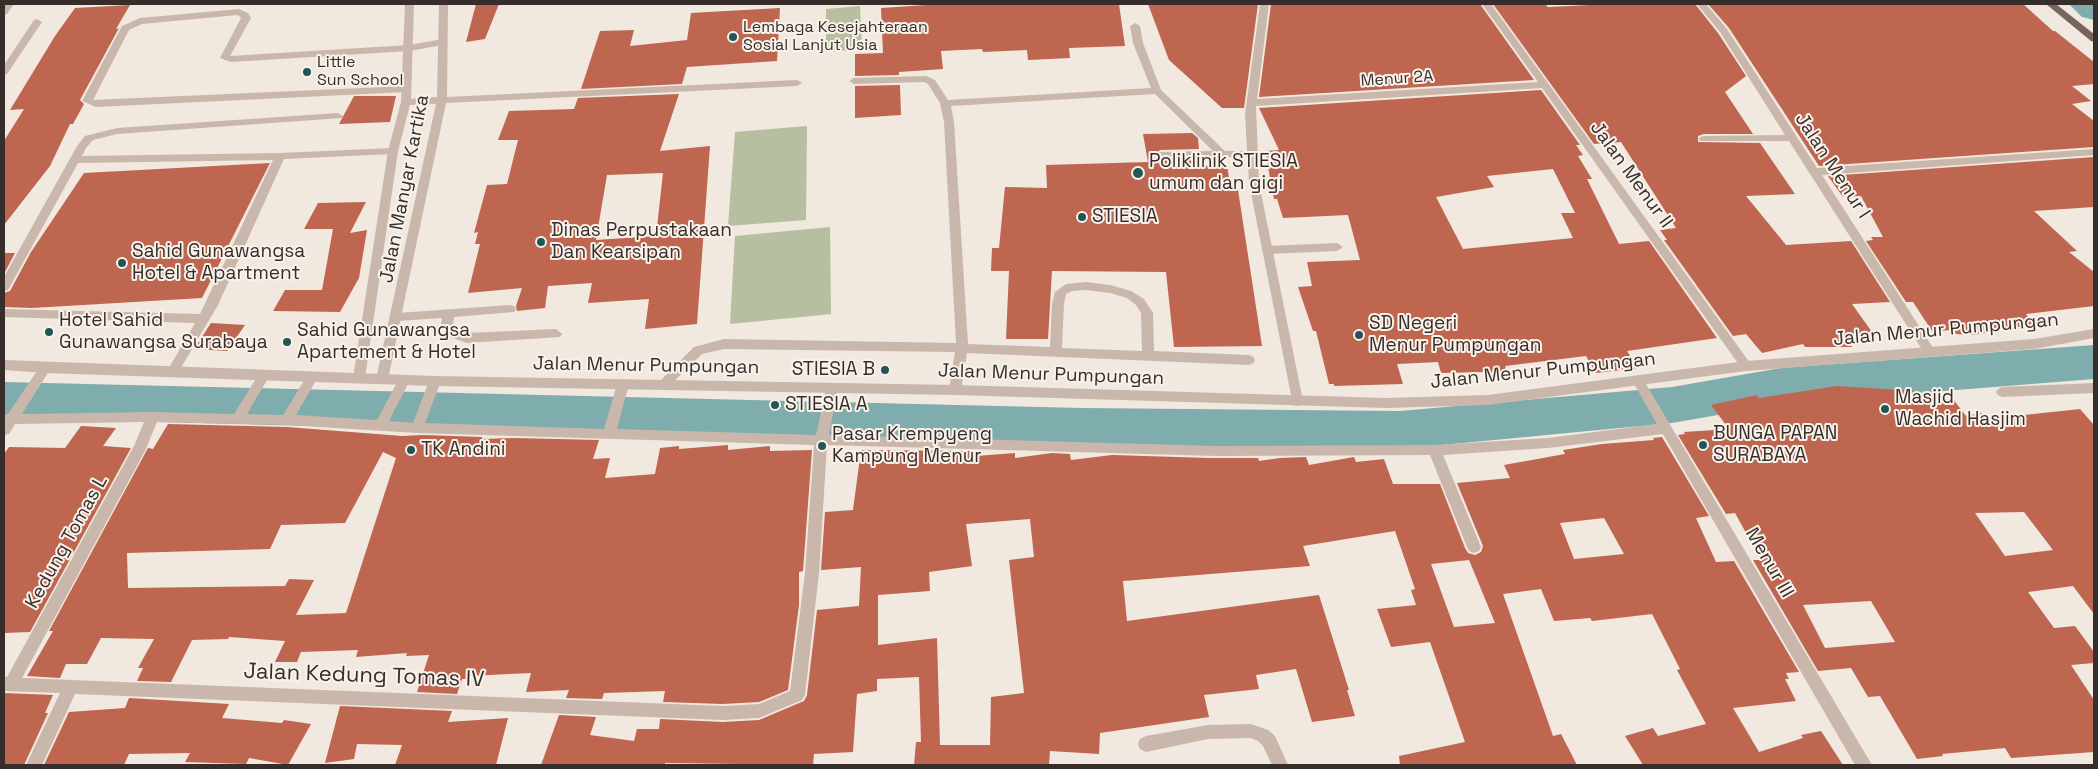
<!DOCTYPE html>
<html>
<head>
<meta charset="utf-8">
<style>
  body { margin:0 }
  #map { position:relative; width:2098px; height:769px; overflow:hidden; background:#f1e8df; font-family:"Space Grotesk",sans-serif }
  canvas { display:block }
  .frame { position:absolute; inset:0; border:5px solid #372d2a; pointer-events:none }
</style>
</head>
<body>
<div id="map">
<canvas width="2098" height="769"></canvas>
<div class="frame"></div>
</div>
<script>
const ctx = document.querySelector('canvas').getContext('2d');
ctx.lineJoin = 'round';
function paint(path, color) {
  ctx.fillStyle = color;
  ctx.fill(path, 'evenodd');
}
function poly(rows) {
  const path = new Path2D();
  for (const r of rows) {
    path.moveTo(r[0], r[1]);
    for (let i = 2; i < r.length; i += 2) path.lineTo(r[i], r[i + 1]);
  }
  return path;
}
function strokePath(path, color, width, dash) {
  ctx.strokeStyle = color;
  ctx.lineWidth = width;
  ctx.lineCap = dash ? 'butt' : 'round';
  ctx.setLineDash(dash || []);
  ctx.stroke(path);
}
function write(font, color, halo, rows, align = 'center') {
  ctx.font = font + ' "Space Grotesk",sans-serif';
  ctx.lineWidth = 4;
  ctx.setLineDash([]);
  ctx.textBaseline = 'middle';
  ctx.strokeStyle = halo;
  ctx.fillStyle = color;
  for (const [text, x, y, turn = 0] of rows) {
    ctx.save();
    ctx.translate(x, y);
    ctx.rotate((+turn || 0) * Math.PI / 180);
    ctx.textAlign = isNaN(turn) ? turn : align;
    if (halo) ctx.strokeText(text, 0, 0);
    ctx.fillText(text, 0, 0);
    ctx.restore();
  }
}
paint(poly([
  [860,6,862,49,826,52,826,9],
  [807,126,806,220,728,226,735,132],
  [830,227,831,314,730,324,735,236]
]), '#b6bf9f');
paint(poly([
  [2069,4,2094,4,2094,20,2082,17,2069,4],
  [2094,345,2094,379,1781,404,1672,423,1400,449,1082,446,4,418,4,382,1082,408,1400,411,1672,387,1781,368,2094,345]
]), '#7facac');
paint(poly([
  [476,4,499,4,485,39,466,42],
  [941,4,1119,4,1125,46,1069,48,1070,58,1028,60,1027,50,983,52,982,49,941,51,943,69,899,72,899,75,855,76,855,54,883,53,881,8],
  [1148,4,1258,4,1244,108,1222,108,1169,60],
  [1271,4,1480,4,1534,80,1259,97],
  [1493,4,1545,4,1548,7,1611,4,1695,4,1718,33,1746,76,1725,92,1753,134,1704,134,1698,136,1698,142,1760,143,1795,194,1746,196,1786,245,1851,241,1890,302,1852,304,1872,332,1844,335,1852,347,1805,347,1803,344,1762,353,1746,334,1733,336,1664,240,1667,240,1660,230,1676,228,1621,142,1594,144],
  [1708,4,2023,4,2053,31,2055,31,2094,62,2094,84,2072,86,2091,101,2072,104,2094,121,2094,147,1819,166,1729,28],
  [130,5,116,29,119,28,80,100,84,104,73,124,70,124,50,166,4,225,4,141,24,109,10,110,55,36,75,8],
  [780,8,777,61,687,67,682,84,581,89,600,31,634,30,630,46,687,40,691,13],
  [900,85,901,115,855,118,855,86],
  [1541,90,1580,145,1576,145,1583,155,1578,156,1592,179,1587,179,1619,244,1649,241,1717,338,1627,351,1638,368,1596,373,1586,356,1505,366,1509,375,1488,377,1486,372,1441,373,1438,362,1397,364,1403,384,1334,386,1334,384,1329,384,1316,331,1313,331,1298,287,1312,286,1307,262,1360,260,1348,215,1283,218,1277,199,1274,199,1265,151,1279,150,1259,108],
  [1553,169,1575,213,1561,213,1573,238,1463,249,1436,197,1494,187,1487,176],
  [679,94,660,151,710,146,697,324,645,329,649,299,588,303,592,283,548,286,545,308,517,311,516,306,522,288,468,293,480,244,475,244,478,232,474,233,487,185,507,184,518,140,498,140,509,111,574,109,578,98],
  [663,173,656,236,596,240,607,175],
  [354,96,396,96,390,122,339,124],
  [1192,133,1198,138,1199,149,1160,150,1153,156,1156,159,1201,159,1202,166,1227,165,1231,191,1238,190,1262,346,1174,347,1166,272,1052,271,1048,339,1006,339,1009,271,991,271,992,248,999,248,1005,187,1047,188,1046,165,1148,162,1143,134],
  [2094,157,2094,207,2034,211,2077,251,2069,252,2094,272,2094,306,2026,314,2035,327,1996,327,2000,331,1971,335,1956,334,1954,330,1932,331,1913,302,1906,302,1866,241,1873,240,1871,237,1883,237,1861,196,1843,197,1828,176],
  [270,163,202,298,32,308,4,307,4,293,10,291,31,252,84,173],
  [366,202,350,233,367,230,359,278,340,312,273,311,285,290,322,290,333,229,304,229,318,203],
  [4,253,15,253,4,274],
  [211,323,245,325,227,351,194,349],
  [1837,386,1914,391,1919,403,1953,399,1966,416,1982,413,1987,419,2080,409,2094,425,2094,614,2073,586,2028,592,2054,628,2075,626,2094,652,2094,663,2071,665,2094,700,2094,752,2011,758,2005,748,1942,754,1943,756,1917,759,1880,696,1868,697,1851,668,1818,671,1753,560,1761,560,1735,513,1726,514,1678,435,1685,434,1684,432,1729,429,1711,405,1757,395,1759,398],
  [2024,512,2053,550,2005,556,1975,513],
  [1871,601,1895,642,1825,648,1803,605],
  [168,424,287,427,402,436,423,435,482,437,482,439,514,438,599,440,593,459,610,458,605,478,655,474,660,448,679,446,679,449,728,445,728,450,770,446,770,451,812,450,803,571,799,572,799,605,788,690,759,702,723,704,663,702,665,691,604,693,602,699,566,698,569,690,526,692,531,673,467,676,466,679,462,679,457,694,417,692,429,655,406,656,407,653,356,657,358,650,301,652,297,662,275,662,285,641,229,637,228,639,192,640,171,682,137,681,143,668,138,668,154,639,101,638,87,664,66,664,60,678,27,676,53,631,49,631,148,448,153,449],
  [383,452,396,458,346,613,296,615,314,580,289,579,285,586,128,588,127,553,270,549,281,525,345,523],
  [81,426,116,428,103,446,131,448,30,632,4,633,4,454,9,447,65,448],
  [1662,437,1709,516,1696,518,1716,562,1734,561,1799,672,1786,673,1789,679,1785,679,1796,701,1733,708,1759,752,1803,738,1801,735,1821,731,1843,765,1643,765,1625,736,1653,728,1658,736,1706,724,1677,670,1680,669,1652,614,1592,621,1590,618,1554,621,1541,589,1503,594,1553,736,1561,734,1577,765,1400,765,1399,756,1465,742,1430,642,1391,647,1377,609,1416,605,1411,590,1415,589,1395,531,1303,546,1310,566,1123,581,1127,621,1319,595,1349,690,1347,690,1355,716,1312,722,1296,669,1256,675,1259,689,1204,695,1209,717,1100,733,1099,754,1050,751,1049,765,914,765,916,742,921,742,919,677,877,679,877,691,857,694,853,752,814,754,813,765,665,763,665,765,541,765,559,715,596,717,590,735,634,741,637,729,659,729,660,719,723,722,759,720,804,701,807,695,817,610,859,606,861,567,821,570,825,512,853,510,861,450,976,451,976,456,1015,453,1015,458,1052,453,1070,454,1071,460,1112,455,1209,458,1258,458,1259,461,1280,458,1306,457,1309,465,1354,457,1356,462,1384,459,1393,484,1440,484,1465,548,1468,553,1475,555,1481,552,1483,546,1457,483,1510,478,1504,465,1565,454,1563,450,1602,444,1654,440,1653,438],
  [1604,518,1624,554,1574,559,1560,523],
  [1030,519,1034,557,1009,560,1024,693,991,697,990,745,940,745,937,638,878,645,878,595,930,591,929,572,972,566,966,524],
  [1469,560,1495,623,1454,627,1431,564],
  [4,693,53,695,45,713,48,713,24,765,4,765],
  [129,698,229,704,222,718,282,723,284,720,311,724,288,765,249,758,246,764,185,762,190,753,129,754,124,765,44,765,69,712,125,708],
  [340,706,452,711,448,722,508,718,496,765,395,765,402,745,357,744,354,759,325,763]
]), '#be6650');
paint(poly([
  [5,4,14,4,7,14,4,15,5,4],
  [239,9,248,13,251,18,230,56,409,45,443,39,448,42,443,45,409,51,231,62,220,58,241,18,238,15,142,24,129,30,93,100,407,86,412,89,407,92,96,107,82,101,122,26,140,18,239,9],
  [1135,23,1140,26,1143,43,1161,90,1225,151,1253,151,1258,154,1253,157,1156,157,1155,155,1160,152,1213,151,1155,94,951,106,954,122,968,344,1050,347,1052,304,1055,292,1066,284,1086,282,1110,285,1131,291,1144,299,1153,313,1154,351,1249,355,1253,357,1255,360,1253,363,1249,365,967,353,961,390,959,393,955,395,951,393,949,390,955,352,724,349,702,354,667,388,659,388,657,385,659,382,694,347,724,339,956,343,944,122,940,103,928,84,924,82,854,84,849,81,854,78,926,76,935,80,948,100,1151,88,1133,43,1130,26,1135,23],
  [1086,290,1110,293,1127,298,1136,305,1141,313,1142,351,1062,348,1064,304,1066,294,1072,291,1086,290],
  [338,113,343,116,342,118,117,134,93,140,86,148,82,156,280,153,393,148,398,151,393,154,284,159,218,305,176,376,168,376,166,373,195,323,4,317,4,309,200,314,273,160,78,163,8,290,4,291,4,277,77,146,85,136,117,128,338,113],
  [1337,243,1343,247,1337,251,1267,254,1261,250,1267,246,1337,243],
  [510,305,514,306,516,309,514,312,454,317,453,324,458,331,467,333,556,329,562,334,560,337,467,343,450,337,441,324,442,318,397,321,391,317,397,313,510,305],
  [2094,383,2094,393,2002,397,1998,395,1996,392,1998,389,2002,387,2094,383]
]), '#c9b7ab');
paint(poly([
  [405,4,414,4,411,99,437,97,439,4,448,4,447,97,797,80,802,83,797,86,446,103,388,379,386,382,382,384,378,382,376,379,436,104,410,105,398,151,365,378,363,381,359,383,355,381,353,378,388,151,401,102,405,4],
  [1260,4,1269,4,1257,99,1538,82,1482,4,1491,4,1750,363,1752,366,1750,369,1742,369,1542,88,1256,106,1259,183,1303,401,1301,405,1297,406,1293,405,1249,183,1245,114,1260,4],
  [1697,4,1706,4,1727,29,1817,168,2094,149,2094,155,1822,175,1935,351,1933,354,1929,356,1925,354,1789,141,1700,141,1699,139,1700,137,1704,136,1785,135,1720,32,1697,4],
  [37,19,42,22,7,74,4,75,4,65,34,20,37,19],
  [45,363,49,365,51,368,22,414,153,412,234,414,260,372,264,370,268,372,270,375,247,414,283,415,308,374,312,372,316,374,318,377,296,415,377,420,400,377,404,375,408,377,410,380,389,421,413,423,429,381,431,378,435,376,439,378,441,381,425,423,604,429,617,384,619,381,623,379,627,381,629,384,617,429,816,435,826,388,828,385,832,383,836,385,838,388,829,435,1217,446,1434,445,1548,438,1657,424,1633,382,1635,379,1639,377,1643,379,1872,765,1855,765,1663,434,1548,448,1443,455,1481,547,1479,551,1474,553,1469,551,1467,547,1430,455,1217,456,827,445,819,573,805,695,802,700,764,716,759,718,723,720,75,694,42,765,26,765,60,693,4,691,4,677,7,677,134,446,144,422,15,424,9,434,4,435,4,414,8,414,41,365,45,363],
  [157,422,287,425,417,433,814,445,805,573,790,691,759,704,723,706,22,678,145,451,157,422],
  [1251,724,1268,730,1275,736,1288,765,1272,765,1263,746,1258,741,1251,738,1208,739,1146,752,1140,749,1138,744,1140,739,1146,736,1208,725,1251,724]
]), '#c9b7ab');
paint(poly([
  [2094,329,2094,338,2034,349,1746,371,1488,405,1386,408,955,395,435,386,45,373,4,370,4,360,435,376,955,385,1386,398,1488,395,1746,361,2034,339,2094,329]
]), '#c9b7ab');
paint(poly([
  [2046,4,2056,4,2094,34,2094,42,2091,41,2046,4]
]), '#78645c');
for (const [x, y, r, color] of [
  [733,37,5,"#225556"],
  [307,72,5,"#225556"],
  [1138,173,6,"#225556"],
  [1082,217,5,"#225556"],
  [541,242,5,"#225556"],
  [122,263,5,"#225556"],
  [49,332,5,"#225556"],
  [1359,335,5,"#225556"],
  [287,342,5,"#225556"],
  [885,370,5,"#225556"],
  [775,405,5,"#225556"],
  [1885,409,5,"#225556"],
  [1703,445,5,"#225556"],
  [822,446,5,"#225556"],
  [411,450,5,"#225556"]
]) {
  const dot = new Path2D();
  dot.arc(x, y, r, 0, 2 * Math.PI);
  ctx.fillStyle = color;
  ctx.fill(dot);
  strokePath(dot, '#f9f2eb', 2);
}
write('16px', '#372d2a', '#f9f2eb', [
  ["Lembaga Kesejahteraan",743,28],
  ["Sosial Lanjut Usia",743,46],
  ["Little",317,63],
  ["Sun School",317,81]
], 'left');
write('16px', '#372d2a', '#f9f2eb', [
  ["Menur 2A",1397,79,-4]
]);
write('19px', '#372d2a', '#f9f2eb', [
  ["Poliklinik STIESIA",1149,162],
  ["umum dan gigi",1149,184],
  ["STIESIA",1092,217],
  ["Dinas Perpustakaan",551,231],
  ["Dan Kearsipan",551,253],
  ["Sahid Gunawangsa",132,252],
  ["Hotel & Apartment",132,274],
  ["Hotel Sahid",59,321],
  ["Gunawangsa Surabaya",59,343],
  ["SD Negeri",1369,324],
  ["Menur Pumpungan",1369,346],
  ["Sahid Gunawangsa",297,331],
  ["Apartement & Hotel",297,353],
  ["STIESIA B",875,370,"right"],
  ["Masjid",1895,398],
  ["Wachid Hasjim",1895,420],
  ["STIESIA A",785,405],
  ["BUNGA PAPAN",1713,434],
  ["SURABAYA",1713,456],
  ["Pasar Krempyeng",832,435],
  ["Kampung Menur",832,457],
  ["TK Andini",421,450]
], 'left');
write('19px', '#372d2a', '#f9f2eb', [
  ["Jalan Menur I",1832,166,57],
  ["Jalan Menur II",1631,175,54],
  ["Jalan Manyar Kartika",405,189,-79],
  ["Jalan Menur Pumpungan",1946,330,-5],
  ["Jalan Menur Pumpungan",646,366,1],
  ["Jalan Menur Pumpungan",1543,371,-6],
  ["Jalan Menur Pumpungan",1051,375,2],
  ["Kedung Tomas L",67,542,-61],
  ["Menur III",1769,563,60]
]);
write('22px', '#372d2a', '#f9f2eb', [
  ["Jalan Kedung Tomas IV",364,676,2]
]);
</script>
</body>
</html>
